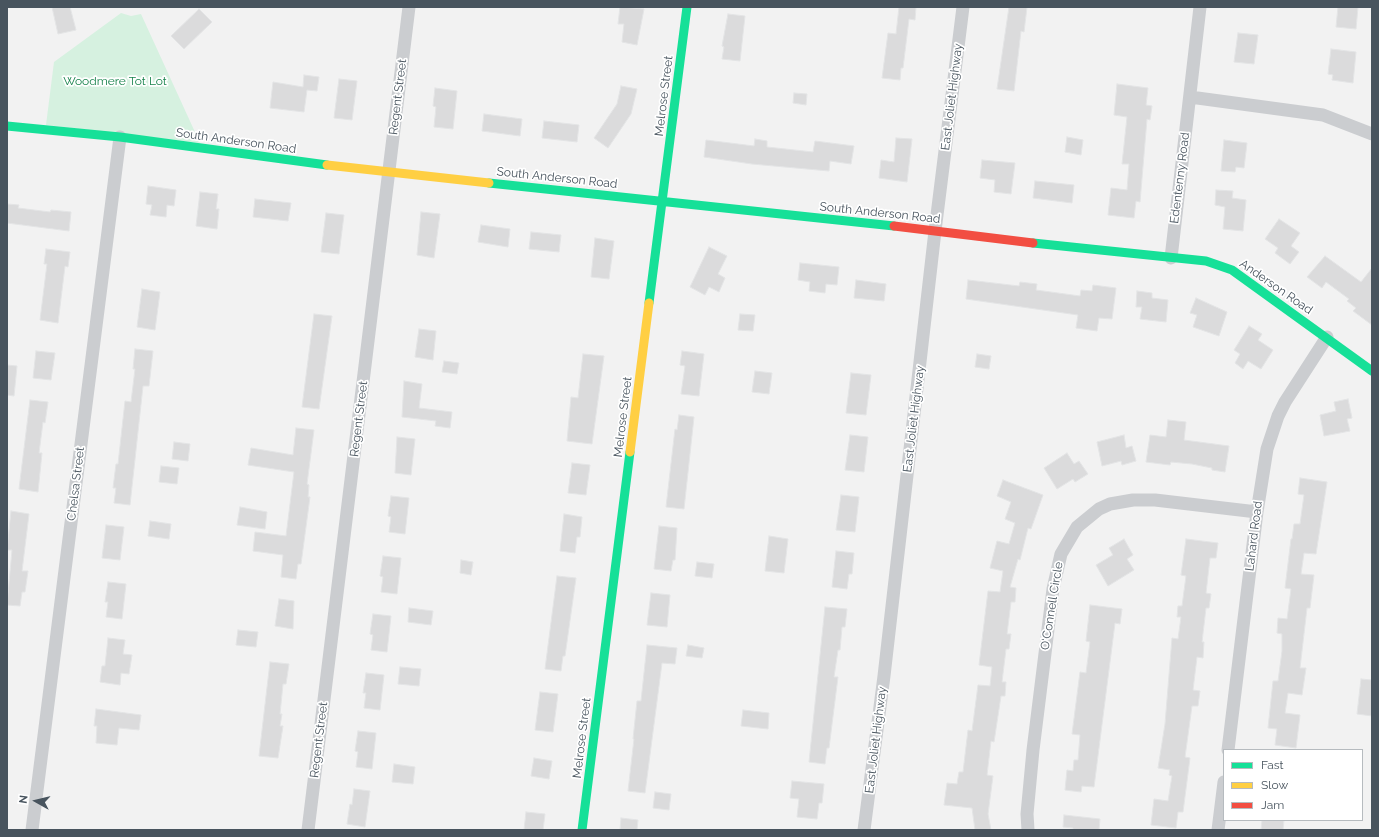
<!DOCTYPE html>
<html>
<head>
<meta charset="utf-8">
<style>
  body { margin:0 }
  #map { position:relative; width:1379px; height:837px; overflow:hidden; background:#f2f2f2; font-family:Raleway,sans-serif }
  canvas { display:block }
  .frame { position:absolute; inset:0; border:8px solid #48545e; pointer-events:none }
  .legend { position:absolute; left:1223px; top:749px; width:140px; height:72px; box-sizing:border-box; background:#fff; border:1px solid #b6bbbf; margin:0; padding:5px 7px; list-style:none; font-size:12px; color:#48545e }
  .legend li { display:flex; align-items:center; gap:8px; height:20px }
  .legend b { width:20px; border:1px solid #b6bbbf }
  .north { position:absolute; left:16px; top:781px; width:40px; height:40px; -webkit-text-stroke:3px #fff; paint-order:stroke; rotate:278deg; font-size:11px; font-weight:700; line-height:16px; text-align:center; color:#48545e }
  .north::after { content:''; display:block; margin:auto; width:14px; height:18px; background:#48545e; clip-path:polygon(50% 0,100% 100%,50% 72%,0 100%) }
</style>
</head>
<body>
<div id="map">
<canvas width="1379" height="837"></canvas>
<div class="frame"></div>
<ul class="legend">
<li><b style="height:5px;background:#16e098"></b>Fast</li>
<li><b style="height:5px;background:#ffcf43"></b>Slow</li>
<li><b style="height:5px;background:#f24e42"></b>Jam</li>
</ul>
<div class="north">N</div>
</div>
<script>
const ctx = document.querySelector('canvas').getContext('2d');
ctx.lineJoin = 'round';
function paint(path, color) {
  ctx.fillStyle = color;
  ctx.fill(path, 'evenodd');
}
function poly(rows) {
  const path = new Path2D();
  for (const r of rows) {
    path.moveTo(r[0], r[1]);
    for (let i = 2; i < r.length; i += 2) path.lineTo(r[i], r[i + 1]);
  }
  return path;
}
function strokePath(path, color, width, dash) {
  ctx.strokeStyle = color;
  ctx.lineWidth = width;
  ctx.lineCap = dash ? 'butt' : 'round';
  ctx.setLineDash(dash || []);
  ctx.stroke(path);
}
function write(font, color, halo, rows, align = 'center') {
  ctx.font = font + ' Raleway,sans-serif';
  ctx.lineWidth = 3.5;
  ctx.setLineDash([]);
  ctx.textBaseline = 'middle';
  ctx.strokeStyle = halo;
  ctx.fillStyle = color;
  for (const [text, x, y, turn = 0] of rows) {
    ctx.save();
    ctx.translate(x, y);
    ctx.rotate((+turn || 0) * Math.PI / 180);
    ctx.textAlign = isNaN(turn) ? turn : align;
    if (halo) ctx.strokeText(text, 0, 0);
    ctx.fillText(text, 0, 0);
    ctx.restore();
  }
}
paint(poly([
  [121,13,131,16,141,14,200,143,46,125,54,62]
]), '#d6f1e0');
const building = poly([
  [52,7,70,7,76,30,58,34,52,7],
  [620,7,644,9,637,45,622,42,624,24,618,24,620,7],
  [899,7,916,7,915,20,909,19,903,68,901,68,900,80,882,78,888,33,896,34,899,7],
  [1009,7,1027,7,1024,32,1021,31,1014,91,997,89,1009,7],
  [1338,7,1358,7,1356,29,1336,27,1338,7],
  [199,9,212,22,184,49,171,36,199,9],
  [728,14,745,16,740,61,722,59,724,47,722,46,728,14],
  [1238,33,1258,35,1254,64,1234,62,1238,33],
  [1331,49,1356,52,1353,83,1332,80,1333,75,1328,74,1331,49],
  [304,75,319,77,317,91,307,90,304,112,270,108,273,82,303,87,304,75],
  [339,79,357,81,352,120,334,118,339,79],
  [1117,84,1148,88,1146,105,1152,106,1150,120,1147,119,1140,202,1136,201,1134,218,1108,215,1111,188,1127,190,1129,164,1122,164,1127,117,1114,115,1117,84],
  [621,86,637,89,631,114,608,148,594,138,617,104,621,86],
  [435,88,457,91,453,129,434,127,436,107,433,106,435,88],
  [794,93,807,94,806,105,793,103,794,93],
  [484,114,522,119,520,136,482,131,484,114],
  [544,121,579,125,577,142,542,138,544,121],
  [1067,137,1083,140,1081,155,1065,152,1067,137],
  [896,138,912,139,907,182,879,178,881,160,894,162,896,138],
  [755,139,767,141,767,147,813,152,815,141,854,146,851,164,830,161,829,171,752,164,704,157,706,140,754,146,755,139],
  [1224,140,1247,143,1244,168,1236,167,1235,172,1221,171,1224,140],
  [982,160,1015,163,1011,194,994,192,995,180,980,178,982,160],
  [1035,181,1074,185,1072,203,1033,198,1035,181],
  [148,186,176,190,174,206,167,205,166,217,150,215,152,205,146,204,148,186],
  [1216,190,1233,191,1232,198,1246,200,1243,231,1223,229,1225,207,1215,205,1216,190],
  [200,192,218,194,216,209,219,209,217,229,196,226,200,192],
  [255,199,291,203,288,221,253,217,255,199],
  [7,204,19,205,18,208,50,212,51,210,71,212,69,231,7,223,7,204],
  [421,212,440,214,434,258,417,255,421,212],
  [326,213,344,215,339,254,321,252,326,213],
  [1279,219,1300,233,1291,246,1299,252,1290,264,1275,253,1278,248,1265,239,1279,219],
  [481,225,510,229,508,247,478,242,481,225],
  [531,232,561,235,559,252,529,249,531,232],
  [595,238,614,241,609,279,591,277,595,238],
  [709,247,727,256,718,274,725,278,719,292,709,287,705,295,690,287,709,247],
  [46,249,70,252,68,267,65,266,58,323,40,320,47,264,44,264,46,249],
  [1325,256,1361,282,1372,268,1372,325,1353,311,1356,308,1347,301,1349,299,1326,282,1322,288,1307,277,1325,256],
  [800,263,839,267,837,285,826,284,825,293,809,291,810,282,798,280,800,263],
  [856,280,886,284,884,301,854,298,856,280],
  [968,280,1019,286,1020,282,1037,284,1036,290,1080,296,1081,290,1092,291,1093,285,1116,288,1112,319,1099,318,1097,331,1076,328,1078,315,966,299,968,280],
  [142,289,160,292,155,330,137,327,142,289],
  [1137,291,1152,293,1152,298,1168,300,1166,322,1140,319,1142,307,1136,307,1137,291],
  [1196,298,1227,312,1219,336,1193,327,1197,315,1190,313,1196,298],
  [314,314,332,316,319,409,302,407,314,314],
  [740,314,755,315,753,331,738,330,740,314],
  [1249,326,1262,334,1258,340,1273,350,1261,369,1248,361,1243,369,1235,363,1240,354,1234,350,1249,326],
  [419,329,436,331,433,360,415,357,419,329],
  [135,349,153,351,149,386,143,386,130,505,114,503,116,488,113,488,116,464,118,464,125,401,131,402,135,369,133,369,135,349],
  [36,351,55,353,51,380,33,378,36,351],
  [682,351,704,354,699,396,681,394,685,366,680,365,682,351],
  [583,354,604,356,592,444,567,441,571,397,578,398,583,354],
  [977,354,991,356,989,369,975,367,977,354],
  [444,361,459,363,457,374,442,372,444,361],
  [7,365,17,366,14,396,7,395,7,365],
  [755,371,772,373,769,394,752,392,755,371],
  [851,373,871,375,866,415,846,413,851,373],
  [404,381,422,384,419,408,452,412,450,428,435,426,436,421,402,417,404,381],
  [1348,399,1352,418,1347,419,1350,431,1324,436,1320,415,1336,411,1334,402,1348,399],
  [30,400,48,402,45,423,43,422,39,453,42,453,38,492,19,489,30,400],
  [679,415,694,417,684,509,666,507,675,429,677,430,679,415],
  [1168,420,1186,422,1184,440,1229,446,1225,472,1212,470,1212,468,1192,464,1171,462,1170,465,1146,462,1150,435,1166,437,1168,420],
  [296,428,314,430,307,484,309,485,308,497,310,497,301,564,298,564,296,579,281,577,283,555,253,551,255,532,286,536,294,472,248,465,251,448,293,455,296,428],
  [850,435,868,437,864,472,845,470,850,435],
  [1124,435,1126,448,1132,446,1136,461,1122,465,1121,461,1102,466,1097,442,1124,435],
  [397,437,415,439,411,475,395,473,397,437],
  [174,442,190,444,188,461,172,459,174,442],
  [1067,453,1074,464,1079,461,1088,474,1075,482,1073,479,1057,489,1044,468,1067,453],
  [572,463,590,465,586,495,568,493,572,463],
  [161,466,179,468,177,484,159,482,161,466],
  [1300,478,1327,482,1316,554,1304,553,1301,574,1314,575,1310,608,1307,608,1300,668,1306,668,1302,695,1288,693,1285,713,1300,715,1296,748,1275,745,1277,729,1268,728,1273,681,1278,681,1282,651,1282,634,1277,633,1278,618,1287,619,1291,589,1285,588,1291,539,1292,539,1294,524,1300,524,1304,495,1298,494,1300,478],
  [1003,480,1043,495,1031,529,1028,528,1020,560,1018,559,1010,587,1016,588,1015,602,1011,602,1007,634,1011,634,1009,649,1006,649,1002,682,1006,682,1005,696,1001,696,994,742,991,741,987,775,993,776,988,814,991,830,975,830,972,808,944,805,947,783,957,784,959,772,963,772,968,730,972,731,978,685,990,686,992,667,979,665,988,591,1000,592,1003,571,990,568,997,541,1009,544,1015,523,1005,519,1011,502,997,496,1003,480],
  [841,495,859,497,855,532,836,530,841,495],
  [391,496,409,498,405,534,389,532,391,517,388,516,391,496],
  [240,507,267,512,265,529,237,525,240,507],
  [11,511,29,514,22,571,28,571,25,592,22,592,20,606,7,605,12,550,7,550,11,511],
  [564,514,582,517,580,537,577,537,575,553,560,551,564,514],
  [150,521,171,524,169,539,148,536,150,521],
  [106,525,124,527,120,560,102,558,106,525],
  [659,526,677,528,675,560,673,560,671,571,654,569,659,526],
  [769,536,788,539,784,573,765,571,769,536],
  [1124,539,1133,555,1127,559,1134,570,1108,586,1096,565,1113,555,1109,548,1124,539],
  [1186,539,1218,543,1216,558,1210,558,1206,593,1211,594,1209,608,1206,608,1202,642,1204,642,1203,658,1197,657,1193,690,1200,691,1198,706,1192,706,1185,757,1190,758,1183,812,1178,812,1176,828,1151,825,1154,799,1168,801,1172,776,1169,775,1170,770,1158,768,1165,724,1172,638,1178,639,1181,617,1177,617,1178,606,1182,606,1186,576,1181,575,1186,539],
  [836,551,854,553,852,574,849,574,847,589,832,587,836,551],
  [383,556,401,558,397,594,381,592,383,577,380,576,383,556],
  [461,560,473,562,471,575,460,573,461,560],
  [697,562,714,564,712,578,695,576,697,562],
  [557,576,576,578,565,656,563,656,561,671,545,669,557,576],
  [108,582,126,584,122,619,106,617,108,602,105,602,108,582],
  [651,593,670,595,667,627,647,625,651,593],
  [279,599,294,601,293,629,275,626,279,599],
  [1090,605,1122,609,1120,624,1115,623,1094,787,1082,786,1081,792,1065,790,1067,770,1073,771,1074,760,1078,760,1080,735,1072,734,1080,672,1086,673,1090,642,1086,641,1090,605],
  [825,607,847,609,845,627,842,627,840,650,838,650,834,677,838,677,829,748,827,748,825,764,809,762,825,607],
  [409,608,433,611,431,625,408,622,409,608],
  [373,614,391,616,387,652,371,650,373,635,370,634,373,614],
  [238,630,258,632,256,647,236,645,238,630],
  [108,638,125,640,123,654,132,655,129,674,121,673,120,685,100,682,102,666,105,666,108,638],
  [647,645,677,648,675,664,662,663,645,793,628,791,634,739,633,739,637,701,641,701,647,645],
  [688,645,704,648,702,658,686,656,688,645],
  [270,662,289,664,286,684,283,684,280,714,282,714,280,726,283,726,278,758,259,756,270,662],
  [400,667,421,669,419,686,398,684,400,667],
  [366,673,384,675,380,710,364,708,366,693,363,693,366,673],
  [1361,679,1372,680,1372,716,1357,714,1361,679],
  [540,692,558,694,553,732,535,730,540,692],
  [96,709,141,715,139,730,119,728,117,745,96,743,97,726,94,726,96,709],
  [743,710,769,713,768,729,741,726,743,710],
  [358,731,376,733,372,769,356,767,358,752,355,751,358,731],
  [534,758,552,761,549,779,531,776,534,758],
  [394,764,415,767,413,784,392,782,394,764],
  [792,781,824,784,822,803,819,803,817,819,797,817,799,799,790,798,792,781],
  [354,789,370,791,365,827,347,824,350,804,352,805,354,789],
  [655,792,671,794,669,810,653,808,655,792],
  [526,812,545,814,543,830,524,830,526,812],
  [1064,815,1100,819,1099,830,1073,830,1073,828,1063,827,1064,815],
  [621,818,638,820,637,830,620,830,621,818],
  [1262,820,1284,820,1283,830,1261,830,1262,820]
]);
paint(building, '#dbdbdc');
strokePath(building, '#e3e4e5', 1);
strokePath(poly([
  [1190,97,1323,115,1372,134],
  [1171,258,1200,7],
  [1228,750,1257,512,1267,449,1278,416,1285,402,1327,337],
  [32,830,120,137],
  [308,830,409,7],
  [864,830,884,676,935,231,963,7],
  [1028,830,1027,814,1033,750,1053,589,1061,554,1077,527,1099,509,1110,504,1133,500,1155,500,1257,512],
  [1218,830,1224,782]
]), '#cbcdd0', 13);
strokePath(poly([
  [7,126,120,137,327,165],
  [489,183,894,226],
  [1033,243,1206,261,1232,270,1372,371],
  [649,303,687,7],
  [582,830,630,452]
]), '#16e098', 9);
strokePath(poly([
  [327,165,489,183],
  [630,452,649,303]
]), '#ffcf43', 9);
strokePath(poly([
  [894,226,1033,243]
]), '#f24e42', 9);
write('12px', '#17824b', '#fff', [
  ["Woodmere Tot Lot",115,81]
]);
write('12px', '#48545e', '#fff', [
  ["Melrose Street",664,96,-83],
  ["Regent Street",398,97,-83],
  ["East Joliet Highway",952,97,-83],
  ["South Anderson Road",236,141,8],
  ["South Anderson Road",557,178,6],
  ["Edentenny Road",1180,178,-83],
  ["South Anderson Road",880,213,6],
  ["Anderson Road",1276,287,35],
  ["Melrose Street",623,417,-83],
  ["Regent Street",359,419,-83],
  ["East Joliet Highway",914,419,-83],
  ["Chelsa Street",76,484,-83],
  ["Lahard Road",1254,536,-83],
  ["O'Connell Circle",1052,606,-81],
  ["Melrose Street",582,738,-83],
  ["Regent Street",319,740,-83],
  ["East Joliet Highway",876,740,-83]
]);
</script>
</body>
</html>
